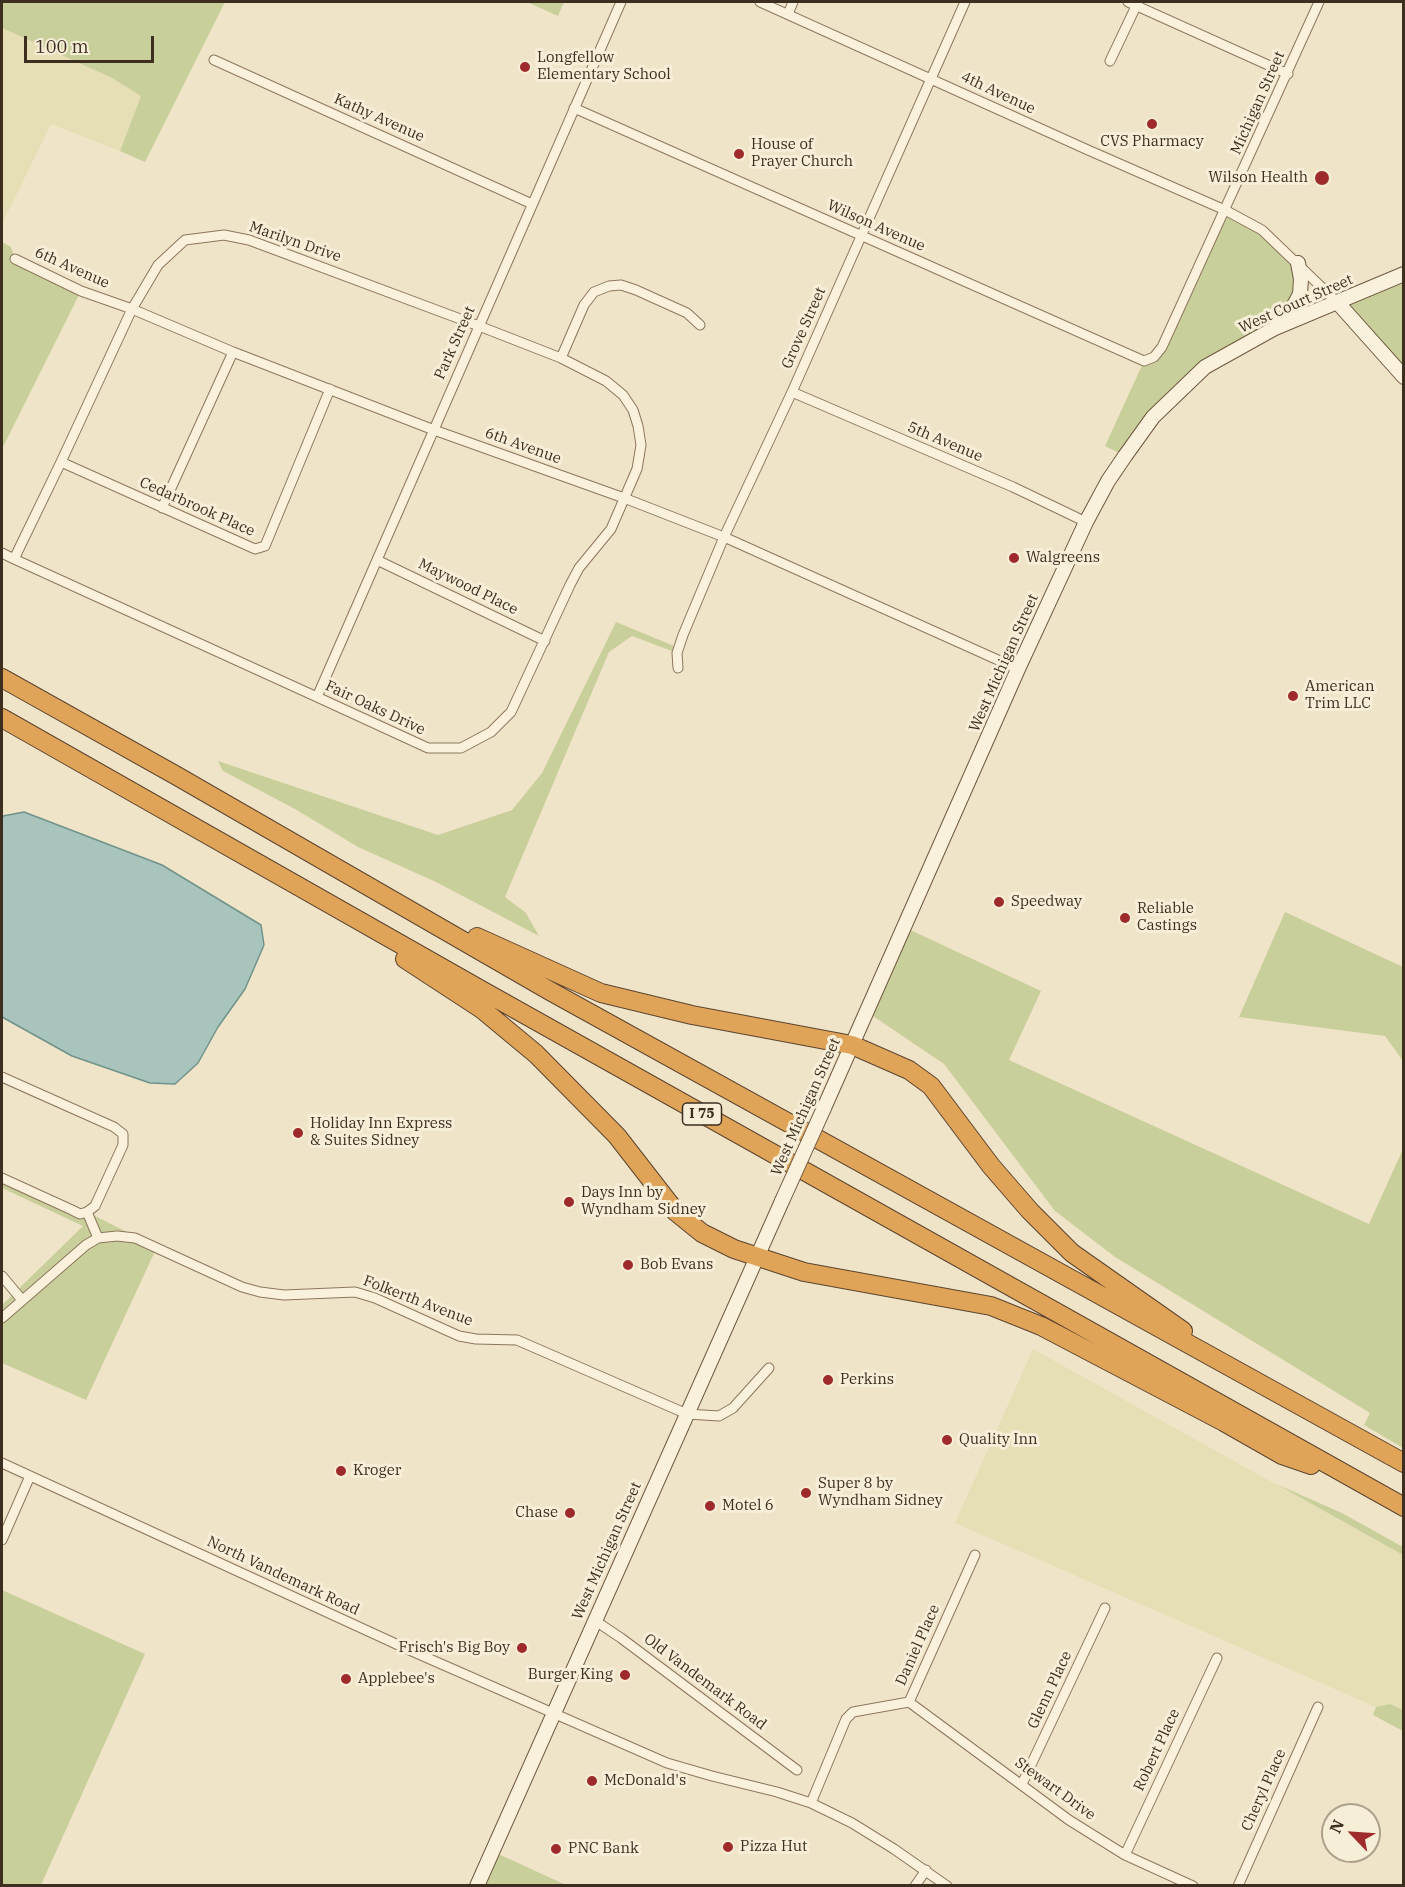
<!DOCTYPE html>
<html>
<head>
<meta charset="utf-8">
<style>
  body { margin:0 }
  #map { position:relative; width:1405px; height:1887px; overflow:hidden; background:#f0e4c8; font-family:"IBM Plex Serif",serif }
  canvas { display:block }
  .frame { position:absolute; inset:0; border:3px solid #3d2e20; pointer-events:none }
  .north { position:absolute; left:1321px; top:1803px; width:60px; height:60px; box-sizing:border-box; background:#f7eed8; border:2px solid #ada18e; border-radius:50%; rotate:295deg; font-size:16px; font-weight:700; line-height:24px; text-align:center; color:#3d2e20 }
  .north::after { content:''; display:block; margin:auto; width:21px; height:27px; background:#9e2a2b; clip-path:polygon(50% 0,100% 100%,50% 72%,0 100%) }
  .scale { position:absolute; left:24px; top:36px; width:130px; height:27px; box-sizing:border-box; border:3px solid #3d2e20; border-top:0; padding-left:8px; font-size:18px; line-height:21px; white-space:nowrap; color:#3d2e20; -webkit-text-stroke:4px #f7eed8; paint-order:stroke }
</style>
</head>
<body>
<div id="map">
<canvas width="1405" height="1887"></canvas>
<div class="frame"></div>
<div class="north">N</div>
<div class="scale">100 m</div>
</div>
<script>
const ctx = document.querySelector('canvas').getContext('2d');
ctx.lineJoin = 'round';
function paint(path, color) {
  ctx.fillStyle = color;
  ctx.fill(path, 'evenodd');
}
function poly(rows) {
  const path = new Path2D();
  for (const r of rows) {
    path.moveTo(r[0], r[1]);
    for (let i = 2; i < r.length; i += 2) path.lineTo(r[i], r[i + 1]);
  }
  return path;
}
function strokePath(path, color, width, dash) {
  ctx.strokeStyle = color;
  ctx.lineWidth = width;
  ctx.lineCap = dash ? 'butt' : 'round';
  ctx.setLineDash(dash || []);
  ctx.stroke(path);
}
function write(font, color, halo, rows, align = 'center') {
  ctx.font = font + ' "IBM Plex Serif",serif';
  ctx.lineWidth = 6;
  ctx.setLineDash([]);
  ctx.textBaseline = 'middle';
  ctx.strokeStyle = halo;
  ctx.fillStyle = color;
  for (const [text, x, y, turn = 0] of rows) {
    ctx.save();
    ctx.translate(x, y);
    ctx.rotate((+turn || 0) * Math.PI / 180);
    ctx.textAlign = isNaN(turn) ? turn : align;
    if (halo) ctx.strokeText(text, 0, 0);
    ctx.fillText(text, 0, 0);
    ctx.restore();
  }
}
paint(poly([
  [2,28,112,78,141,96,120,151,51,124,2,224],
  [1033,1349,1403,1555,1403,1710,1390,1704,1376,1707,955,1523]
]), '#e6deb5');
paint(poly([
  [2,2,225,2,145,162,120,151,141,96,112,78,2,28],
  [530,2,564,2,558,16,529,3],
  [1225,210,1262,230,1298,263,1292,309,1205,367,1125,456,1105,446,1144,361,1154,357],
  [2,242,11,247,15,259,81,291,2,449],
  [1403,274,1403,377,1338,303],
  [616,622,679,648,677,653,632,636,609,652,505,897,526,913,539,936,436,882,358,847,295,809,223,771,218,761,438,835,512,810,542,773],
  [1285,912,1403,967,1403,1061,1385,1036,1239,1017],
  [904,927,1041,991,1009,1060,1369,1224,1403,1149,1403,1448,1364,1425,1370,1413,1115,1257,1055,1211,944,1064,867,1012],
  [2,1181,87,1212,157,1247,86,1400,2,1363,2,1305,83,1226,2,1188],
  [1276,1484,1342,1513,1403,1547,1403,1555],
  [2,1590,145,1654,41,1885,2,1885],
  [1390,1704,1403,1710,1403,1731,1373,1715,1376,1707],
  [492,1851,566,1885,477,1886]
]), '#c9cf9b');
const water = poly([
  [24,812,162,865,261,925,264,945,245,989,218,1027,198,1063,175,1084,150,1083,72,1056,2,1017,2,819,3,816,24,812]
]);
paint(water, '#a9c4bc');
strokePath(water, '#6f938a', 1.5);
const street = poly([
  [760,2,1088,150,1225,210,1262,230,1338,303],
  [1128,2,1288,74],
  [788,14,793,2],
  [214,60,532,204],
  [1110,61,1138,2],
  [574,108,1144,361,1154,357,1162,347,1319,2],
  [15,259,81,291,132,309,233,352,434,430,624,498,724,537,1018,669],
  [561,358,584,305,594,292,609,286,621,285,636,290,687,313,700,325],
  [792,392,1013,487,1086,522],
  [61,462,255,549,265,546,330,389],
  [162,508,233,352],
  [2,553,14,559,317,697,428,748,461,748,491,732,511,712,570,585,579,568,611,529,637,469,641,445,638,426,633,410,623,395,606,381,561,358,479,326,249,240,224,235,185,240,158,265,132,309,61,462,14,559],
  [377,560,545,641],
  [678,668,677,653,683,635,724,537,792,392,965,2],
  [317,697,621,2],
  [2,1077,114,1127,123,1134,123,1145,95,1206,87,1212,80,1214,72,1210,2,1178],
  [87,1212,98,1238],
  [2,1276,22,1300],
  [2,1318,86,1245,98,1238,117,1236,135,1238,242,1287,260,1292,284,1295,355,1292,375,1298,459,1336,476,1339,517,1340,687,1414,719,1416,733,1408,769,1368],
  [2,1463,407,1649,667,1763,712,1776,777,1792,811,1803,852,1823,894,1849,947,1886],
  [2,1540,30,1476],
  [594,1620,621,1638,797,1770],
  [909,1702,1069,1820,1125,1855,1193,1886],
  [909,1702,975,1555],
  [1022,1784,1105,1608],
  [811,1803,846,1719,853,1712,909,1702],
  [1125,1855,1217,1658],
  [915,1886,926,1870],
  [1238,1886,1318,1707]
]);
const secondary = poly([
  [1338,303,1404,377],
  [1278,325,1292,309,1300,294,1301,279,1298,263],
  [824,1108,1018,669,1086,522,1108,481,1125,456,1153,417,1205,367,1275,328,1404,274],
  [477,1886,782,1201]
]);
const highway = poly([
  [2,678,177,776,550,991,1404,1463],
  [2,718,483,991,1404,1507],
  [477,937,601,993,692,1015,852,1045,909,1070,931,1086,991,1166,1030,1211,1072,1253,1183,1331],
  [405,959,483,1010,536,1054,617,1136,676,1212,702,1233,734,1249,804,1272,991,1306,1041,1326,1224,1422,1282,1455,1311,1465]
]);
strokePath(street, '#8d765c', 11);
strokePath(secondary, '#6f573f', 16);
strokePath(highway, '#5b4430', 20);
strokePath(street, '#faf1dc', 9);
strokePath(secondary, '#faf1dc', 14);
strokePath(highway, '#e0a458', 18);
const secondaryBridge = poly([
  [782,1201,824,1108]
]);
strokePath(secondaryBridge, '#6f573f', 16, []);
strokePath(secondaryBridge, '#faf1dc', 14);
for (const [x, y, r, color] of [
  [525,67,6,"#9e2a2b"],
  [1152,124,6,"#9e2a2b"],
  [739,154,6,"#9e2a2b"],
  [1322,178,8,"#9e2a2b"],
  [1014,558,6,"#9e2a2b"],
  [1293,696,6,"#9e2a2b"],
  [999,902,6,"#9e2a2b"],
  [1125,918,6,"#9e2a2b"],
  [298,1133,6,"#9e2a2b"],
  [569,1202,6,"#9e2a2b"],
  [628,1265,6,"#9e2a2b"],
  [828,1380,6,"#9e2a2b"],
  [947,1440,6,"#9e2a2b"],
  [341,1471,6,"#9e2a2b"],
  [806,1493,6,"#9e2a2b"],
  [710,1506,6,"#9e2a2b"],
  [570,1513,6,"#9e2a2b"],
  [522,1648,6,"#9e2a2b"],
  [625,1675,6,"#9e2a2b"],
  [346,1679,6,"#9e2a2b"],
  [592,1781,6,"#9e2a2b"],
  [728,1847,6,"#9e2a2b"],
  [556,1849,6,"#9e2a2b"]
]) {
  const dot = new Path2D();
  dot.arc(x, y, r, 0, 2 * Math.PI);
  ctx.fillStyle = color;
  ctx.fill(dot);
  strokePath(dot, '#f7eed8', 2);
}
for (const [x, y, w] of [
  [702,1114,39]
]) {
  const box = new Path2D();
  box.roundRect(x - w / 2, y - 11, w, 22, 4.5);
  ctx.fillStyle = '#f7eed8';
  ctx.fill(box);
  strokePath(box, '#3d2e20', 1.5);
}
write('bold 14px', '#3d2e20', null, [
  ["I 75",702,1114]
]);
write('15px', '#3d2e20', '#f7eed8', [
  ["Longfellow",537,58],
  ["Elementary School",537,75],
  ["CVS Pharmacy",1152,142,"center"],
  ["House of",751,145],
  ["Prayer Church",751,162],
  ["Wilson Health",1308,178,"right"],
  ["Walgreens",1026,558],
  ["American",1305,687],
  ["Trim LLC",1305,704],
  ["Speedway",1011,902],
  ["Reliable",1137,909],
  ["Castings",1137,926],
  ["Holiday Inn Express",310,1124],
  ["& Suites Sidney",310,1141],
  ["Days Inn by",581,1193],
  ["Wyndham Sidney",581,1210],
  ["Bob Evans",640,1265],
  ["Perkins",840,1380],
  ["Quality Inn",959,1440],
  ["Kroger",353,1471],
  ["Super 8 by",818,1484],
  ["Wyndham Sidney",818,1501],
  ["Motel 6",722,1506],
  ["Chase",558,1513,"right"],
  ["Frisch's Big Boy",510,1648,"right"],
  ["Burger King",613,1675,"right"],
  ["Applebee's",358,1679],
  ["McDonald's",604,1781],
  ["Pizza Hut",740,1847],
  ["PNC Bank",568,1849]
], 'left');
write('15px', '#3d2e20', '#f7eed8', [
  ["4th Avenue",998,93,25],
  ["Michigan Street",1258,103,-66],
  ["Kathy Avenue",379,118,24],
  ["Wilson Avenue",876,226,24],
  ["Marilyn Drive",295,242,19],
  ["6th Avenue",72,268,24],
  ["West Court Street",1296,304,-24],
  ["Grove Street",804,328,-66],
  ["Park Street",455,343,-66],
  ["5th Avenue",945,442,23],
  ["6th Avenue",523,446,20],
  ["Cedarbrook Place",197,507,24],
  ["Maywood Place",468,587,26],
  ["West Michigan Street",1004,663,-66],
  ["Fair Oaks Drive",375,708,25],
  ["West Michigan Street",806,1107,-66],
  ["Folkerth Avenue",418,1301,21],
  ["West Michigan Street",607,1551,-66],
  ["North Vandemark Road",283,1576,25],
  ["Daniel Place",918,1645,-66],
  ["Old Vandemark Road",705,1682,37],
  ["Glenn Place",1050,1690,-65],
  ["Robert Place",1157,1750,-65],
  ["Stewart Drive",1055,1789,36],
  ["Cheryl Place",1264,1790,-66]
]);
</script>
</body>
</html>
